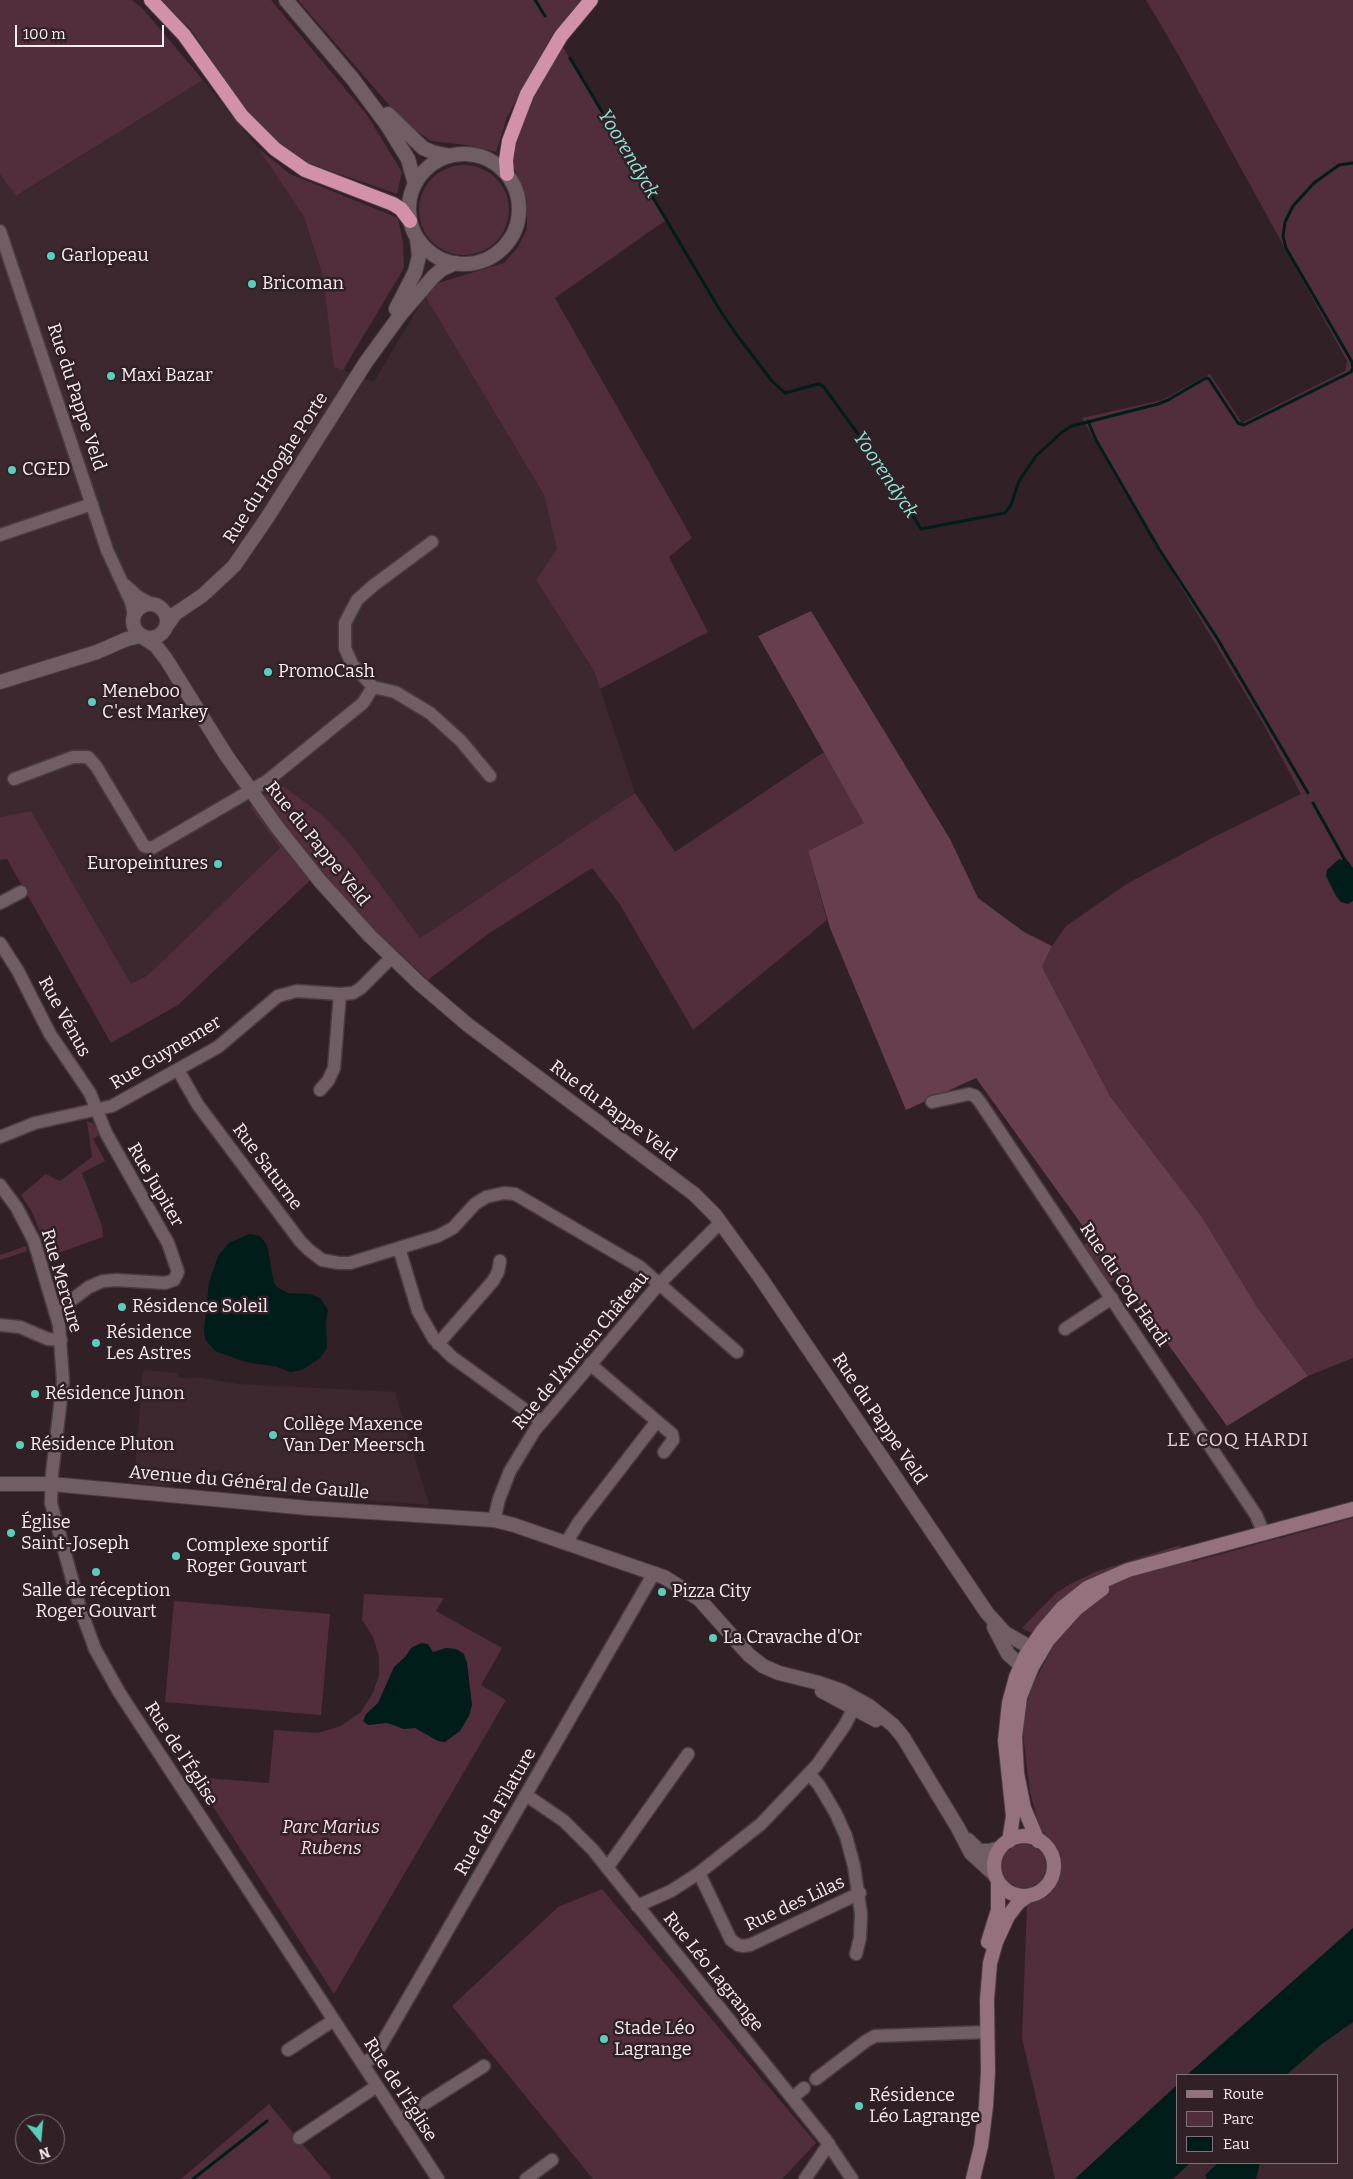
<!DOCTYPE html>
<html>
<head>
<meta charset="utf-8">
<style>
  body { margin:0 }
  #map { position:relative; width:1353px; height:2179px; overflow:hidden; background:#312127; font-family:Bitter,serif }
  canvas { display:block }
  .legend { position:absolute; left:1176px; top:2074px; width:162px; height:90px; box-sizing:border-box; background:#312127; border:1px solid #817378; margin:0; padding:6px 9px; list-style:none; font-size:15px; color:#f8edf1 }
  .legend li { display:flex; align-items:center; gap:10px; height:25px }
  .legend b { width:25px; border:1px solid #817378 }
  .north { position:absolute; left:15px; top:2114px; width:50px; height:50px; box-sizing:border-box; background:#312127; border:1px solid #817378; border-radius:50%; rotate:163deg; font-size:14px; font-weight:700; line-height:20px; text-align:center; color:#f8edf1 }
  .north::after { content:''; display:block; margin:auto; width:18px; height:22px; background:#5acebd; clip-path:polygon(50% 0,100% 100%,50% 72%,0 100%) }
  .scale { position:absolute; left:15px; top:25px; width:149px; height:22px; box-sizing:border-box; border:2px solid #f8edf1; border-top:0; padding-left:6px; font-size:15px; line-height:18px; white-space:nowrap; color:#f8edf1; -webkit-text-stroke:4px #312127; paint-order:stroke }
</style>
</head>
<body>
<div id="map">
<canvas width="1353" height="2179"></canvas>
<ul class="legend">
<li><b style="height:6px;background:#95717e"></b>Route</li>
<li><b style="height:14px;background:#522d3c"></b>Parc</li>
<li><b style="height:14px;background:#011d19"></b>Eau</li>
</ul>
<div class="north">N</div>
<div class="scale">100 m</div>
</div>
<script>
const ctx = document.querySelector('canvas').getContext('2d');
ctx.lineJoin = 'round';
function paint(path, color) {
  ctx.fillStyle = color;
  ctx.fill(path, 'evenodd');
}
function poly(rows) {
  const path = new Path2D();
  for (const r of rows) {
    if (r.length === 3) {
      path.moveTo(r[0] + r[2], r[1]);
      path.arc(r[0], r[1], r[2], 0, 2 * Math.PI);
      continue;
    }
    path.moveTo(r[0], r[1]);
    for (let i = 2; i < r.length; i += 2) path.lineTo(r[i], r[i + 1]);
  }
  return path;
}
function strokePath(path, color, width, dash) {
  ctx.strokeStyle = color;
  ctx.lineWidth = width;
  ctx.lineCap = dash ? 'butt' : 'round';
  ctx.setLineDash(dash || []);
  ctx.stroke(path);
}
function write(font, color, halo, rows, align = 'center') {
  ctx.font = font + ' Bitter,serif';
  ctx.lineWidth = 5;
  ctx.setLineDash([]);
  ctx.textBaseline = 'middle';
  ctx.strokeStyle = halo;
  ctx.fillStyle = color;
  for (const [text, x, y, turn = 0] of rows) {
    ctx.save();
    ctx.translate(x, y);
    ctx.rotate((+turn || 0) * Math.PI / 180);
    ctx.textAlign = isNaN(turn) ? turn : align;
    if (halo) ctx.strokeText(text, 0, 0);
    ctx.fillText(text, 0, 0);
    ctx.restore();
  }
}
paint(poly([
  [203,80,258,148,304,217,323,277,335,367,374,382,425,296,544,495,557,549,536,580,594,671,635,793,420,938,350,844,337,832,250,807,280,848,148,975,131,984,31,811,0,817,0,174,17,196],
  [143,1370,178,1373,178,1377,190,1379,196,1377,238,1384,395,1392,429,1505,349,1499,346,1494,331,1498,257,1493,254,1487,224,1483,222,1469,167,1486,134,1482],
  [1353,2022,1353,2179,1173,2179,1190,2163,1337,2163,1337,2075,1286,2075,1323,2043]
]), '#3e2830');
paint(poly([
  [0,0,132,0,143,9,203,80,16,196,0,174],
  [158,0,271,0,367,115,402,172,397,194,294,158,247,111,190,28],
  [298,0,583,0,543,52,507,117,496,152,467,145,431,141,403,121],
  [1146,0,1353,0,1353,1358,1308,1376,1257,1307,1202,1217,1110,1096,1042,967,1052,946,1066,926,1130,882,1214,837,1301,794,1264,725,1120,485,1082,418,1162,400,1210,374,1242,423,1345,371,1347,361,1178,54],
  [563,47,666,220,555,298,692,538,669,557,708,632,600,689,594,671,536,580,557,549,544,495,425,296,438,283,504,263,518,247,527,229,527,202,510,156,518,128,549,68],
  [258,148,290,174,398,218,403,242,404,268,343,370,334,367,323,277,304,217],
  [464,210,45],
  [824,752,865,823,808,851,827,920,693,1030,619,903,592,868,488,934,428,980,354,910,320,871,178,1005,111,1043,7,859,0,860,0,817,31,811,131,984,148,975,280,848,250,807,280,784,322,815,350,844,420,938,635,793,675,852],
  [87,1121,94,1124,99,1135,93,1139,105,1161,82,1173,102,1226,103,1237,50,1256,32,1212,21,1195,46,1174,60,1181,92,1157],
  [1091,1240,1117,1278,1108,1284,1082,1246],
  [26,1246,27,1251,0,1260,0,1255],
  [1353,1518,1353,1928,1187,2075,1177,2075,1177,2085,1075,2179,1055,2179,1022,2038,1027,1905,1047,1897,1055,1888,1061,1872,1060,1853,1054,1843,1040,1829,1030,1792,1023,1734,1025,1710,1031,1688,1054,1645,1022,1628,1056,1593,1072,1583,1095,1572,1126,1562,1180,1545,1192,1562],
  [364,1594,444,1598,436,1611,502,1648,481,1685,506,1700,334,1994,194,1777,269,1783,274,1730,318,1733,341,1726,361,1712,372,1695,379,1675,379,1657,373,1637,362,1620],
  [174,1601,330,1614,321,1715,165,1702],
  [1024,1866,22],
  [602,1889,816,2143,782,2179,593,2179,452,2006,558,1907],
  [269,2104,332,2179,181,2179]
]), '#522d3c');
paint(poly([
  [811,611,950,839,978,898,1024,932,1052,946,1042,967,1110,1096,1202,1217,1257,1307,1308,1376,1227,1426,976,1078,906,1110,830,928,808,851,864,823,758,636]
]), '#663e4d');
paint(poly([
  [1339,859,1348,861,1353,868,1353,901,1348,904,1341,902,1336,896,1326,876,1327,870],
  [250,1234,260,1236,267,1245,274,1283,277,1287,288,1293,310,1294,320,1298,328,1310,326,1323,327,1348,320,1358,302,1370,290,1372,275,1366,257,1364,243,1361,215,1351,205,1339,204,1330,209,1282,218,1256,229,1243],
  [421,1643,428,1644,433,1652,446,1648,456,1649,464,1654,467,1663,472,1705,469,1716,460,1731,445,1742,438,1741,415,1728,404,1729,387,1723,368,1725,363,1721,366,1714,378,1703,394,1667,405,1657,411,1648],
  [1353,1928,1353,2022,1323,2043,1286,2075,1187,2075],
  [1177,2085,1177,2163,1190,2163,1173,2179,1075,2179],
  [1218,2163,1260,2163,1256,2179,1207,2179,1205,2175]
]), '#011d19');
strokePath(poly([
  [535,0,545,16],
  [570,58,721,312,739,338,772,381,785,393,818,384,823,386,885,471,921,529,1005,513,1011,505,1019,481,1036,456,1062,432,1072,426,1158,404,1168,400,1206,378,1209,379,1238,423,1244,425,1351,372,1353,368,1352,362,1286,248,1283,236,1285,222,1293,206,1314,183,1339,165,1353,163],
  [1088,421,1096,440,1159,549,1217,638,1308,793],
  [1313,803,1346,862],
  [193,2179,267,2121]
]), '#011d19', 3);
const minor = poly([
  [0,231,107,550,131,602,134,615],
  [0,535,92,504],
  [432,542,374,585,357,600,345,623,345,648,352,664,373,687,395,692,430,713,461,741,490,776],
  [125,585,137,596,151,604],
  [14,779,73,757,88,757,96,766,144,846,152,848,267,781,363,703,373,687],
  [0,903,21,892],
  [0,943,18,971,50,1034,90,1093,106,1133,168,1243,178,1272,174,1280,165,1283,117,1280,103,1281,89,1287,65,1305,55,1310],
  [178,1070,198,1105,300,1241,309,1250,322,1260,339,1263,350,1263,438,1236,453,1228,475,1204,486,1197,504,1193,515,1194,640,1267,737,1352],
  [320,1090,328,1081,334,1068,340,994],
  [932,1102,969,1094,975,1096,980,1102,1256,1515,1264,1534],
  [0,1137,35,1123,112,1106,218,1047,278,996,297,991,340,994,353,993,361,988,392,957],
  [0,1185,17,1208,34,1241,59,1325,63,1381,52,1474,51,1503,80,1608,95,1649,119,1692,438,2179],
  [399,1248,418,1311,434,1339,452,1357,542,1422],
  [0,1325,20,1327,48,1339,61,1340],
  [1065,1329,1112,1298],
  [438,1344,493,1281,498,1272,500,1261],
  [590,1364,672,1434,673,1440,664,1452],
  [494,1520,499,1499,510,1471,535,1430,659,1284,721,1222],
  [566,1543,579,1522,657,1421],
  [809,1774,819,1785,836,1814,846,1836,854,1866,861,1914,860,1938,856,1954],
  [526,1795,564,1821,593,1850,825,2139,852,2179],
  [607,1868,688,1754],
  [699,1873,731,1940,738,1945,743,1946,750,1945,860,1893],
  [637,1906,671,1891,699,1873,761,1824,817,1765,845,1725,858,1700],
  [288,2050,334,2020],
  [363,2064,373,2057,380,2047,654,1573],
  [816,2079,866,2041,875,2036,988,2032],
  [792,2098,804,2088],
  [399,2120,484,2066],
  [299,2138,377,2086],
  [526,2179,552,2160],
  [805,2179,829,2144]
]);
const tertiary = poly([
  [286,0,352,78,387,125,408,159,415,184],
  [388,114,423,148,432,152,450,156],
  [464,209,55],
  [396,309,415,272,419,256,417,238],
  [150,621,17],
  [168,624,175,614,203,595,234,566,267,518,366,362,401,314,433,277,442,269,456,263],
  [144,638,156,646,166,659,226,755,277,827,320,881,369,935,420,984,468,1025,694,1194,715,1215,760,1277,987,1613,1005,1633,1040,1653],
  [0,682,97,652,127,639,141,636],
  [0,1484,51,1484,308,1508,494,1520,514,1525,664,1577,699,1599,749,1655,763,1666,779,1673,819,1683,842,1691,869,1706,893,1725,903,1737,958,1828,971,1853,995,1875],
  [994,1627,1008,1654,1016,1661,1031,1669],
  [822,1691,876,1720],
  [968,1840,979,1851,990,1851,1000,1848]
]);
const secondary = poly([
  [1024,1866,30],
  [1009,1841,1013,1816,1005,1741,1009,1703,1016,1677,1026,1655,1043,1630,1062,1608,1087,1588,1128,1570,1353,1509],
  [1038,1841,1024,1808,1017,1773,1015,1737,1020,1697,1032,1667,1048,1640,1076,1609,1102,1589],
  [988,1942,998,1910,998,1882],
  [973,2179,981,2146,986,2106,988,2072,987,2000,990,1963,996,1942,1008,1916,1019,1902,1028,1896]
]);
const trunk = poly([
  [151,0,184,35,242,116,275,149,305,170,393,204,401,209,410,221],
  [507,174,506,160,509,141,527,94,561,36,591,0]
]);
strokePath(minor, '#493c42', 15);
strokePath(tertiary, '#493c42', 16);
strokePath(secondary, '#493c42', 16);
strokePath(trunk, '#493c42', 16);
strokePath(minor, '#715e65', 12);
strokePath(tertiary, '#715e65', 14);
strokePath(secondary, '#95717e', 14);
strokePath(trunk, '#d291a9', 14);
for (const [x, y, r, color] of [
  [51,256,5,"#5acebd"],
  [252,284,5,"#5acebd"],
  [111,376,5,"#5acebd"],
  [12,470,5,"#5acebd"],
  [268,672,5,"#5acebd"],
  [92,702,5,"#5acebd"],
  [218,864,5,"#5acebd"],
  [122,1307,5,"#5acebd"],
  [96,1343,5,"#5acebd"],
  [35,1394,5,"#5acebd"],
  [273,1435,5,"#5acebd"],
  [20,1445,5,"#5acebd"],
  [11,1533,5,"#5acebd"],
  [176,1556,5,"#5acebd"],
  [96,1572,5,"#5acebd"],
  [662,1592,5,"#5acebd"],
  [713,1638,5,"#5acebd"],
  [604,2039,5,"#5acebd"],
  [859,2106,5,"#5acebd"]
]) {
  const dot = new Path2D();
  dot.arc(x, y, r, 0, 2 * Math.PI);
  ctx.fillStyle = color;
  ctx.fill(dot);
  strokePath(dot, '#312127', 2);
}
write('18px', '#f8edf1', '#312127', [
  ["Garlopeau",61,256],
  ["Bricoman",262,284],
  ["Maxi Bazar",121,376],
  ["CGED",22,470],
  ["PromoCash",278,672],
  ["Meneboo",102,692],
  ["C'est Markey",102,713],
  ["Europeintures",208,864,"right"],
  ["Résidence Soleil",132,1307],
  ["Résidence",106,1333],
  ["Les Astres",106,1354],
  ["Résidence Junon",45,1394],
  ["Collège Maxence",283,1425],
  ["Van Der Meersch",283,1446],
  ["Résidence Pluton",30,1445],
  ["Église",21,1523],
  ["Saint-Joseph",21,1544],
  ["Complexe sportif",186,1546],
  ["Roger Gouvart",186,1567],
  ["Salle de réception",96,1591,"center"],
  ["Roger Gouvart",96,1612,"center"],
  ["Pizza City",672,1592],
  ["La Cravache d'Or",723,1638],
  ["Stade Léo",614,2029],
  ["Lagrange",614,2050],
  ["Résidence",869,2096],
  ["Léo Lagrange",869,2117]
], 'left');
write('18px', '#f8edf1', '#312127', [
  ["Rue du Pappe Veld",76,397,72],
  ["Rue du Hooghe Porte",276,468,-57],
  ["Rue du Pappe Veld",317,844,51],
  ["Rue Vénus",64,1017,61],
  ["Rue Guynemer",166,1053,-31],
  ["Rue du Pappe Veld",613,1111,37],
  ["Rue Saturne",267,1167,53],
  ["Rue Jupiter",155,1185,60],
  ["Rue Mercure",61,1281,74],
  ["Rue du Coq Hardi",1124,1285,56],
  ["Rue de l'Ancien Château",581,1351,-50],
  ["Rue du Pappe Veld",879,1419,56],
  ["Avenue du Général de Gaulle",249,1483,5],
  ["Rue de l'Église",181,1754,57],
  ["Rue de la Filature",496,1812,-60],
  ["Rue des Lilas",795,1904,-25],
  ["Rue Léo Lagrange",713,1972,51],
  ["Rue de l'Église",400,2090,57]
]);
write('italic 18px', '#f9dbe5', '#312127', [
  ["Parc Marius",331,1828],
  ["Rubens",331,1849]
]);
write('italic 19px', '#8de7d8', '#312127', [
  ["Yoorendyck",628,154,59],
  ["Yoorendyck",885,475,56]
]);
ctx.letterSpacing = '1px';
write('19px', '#e6d0d7', '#312127', [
  ["LE COQ HARDI",1238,1441]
]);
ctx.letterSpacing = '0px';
</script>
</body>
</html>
